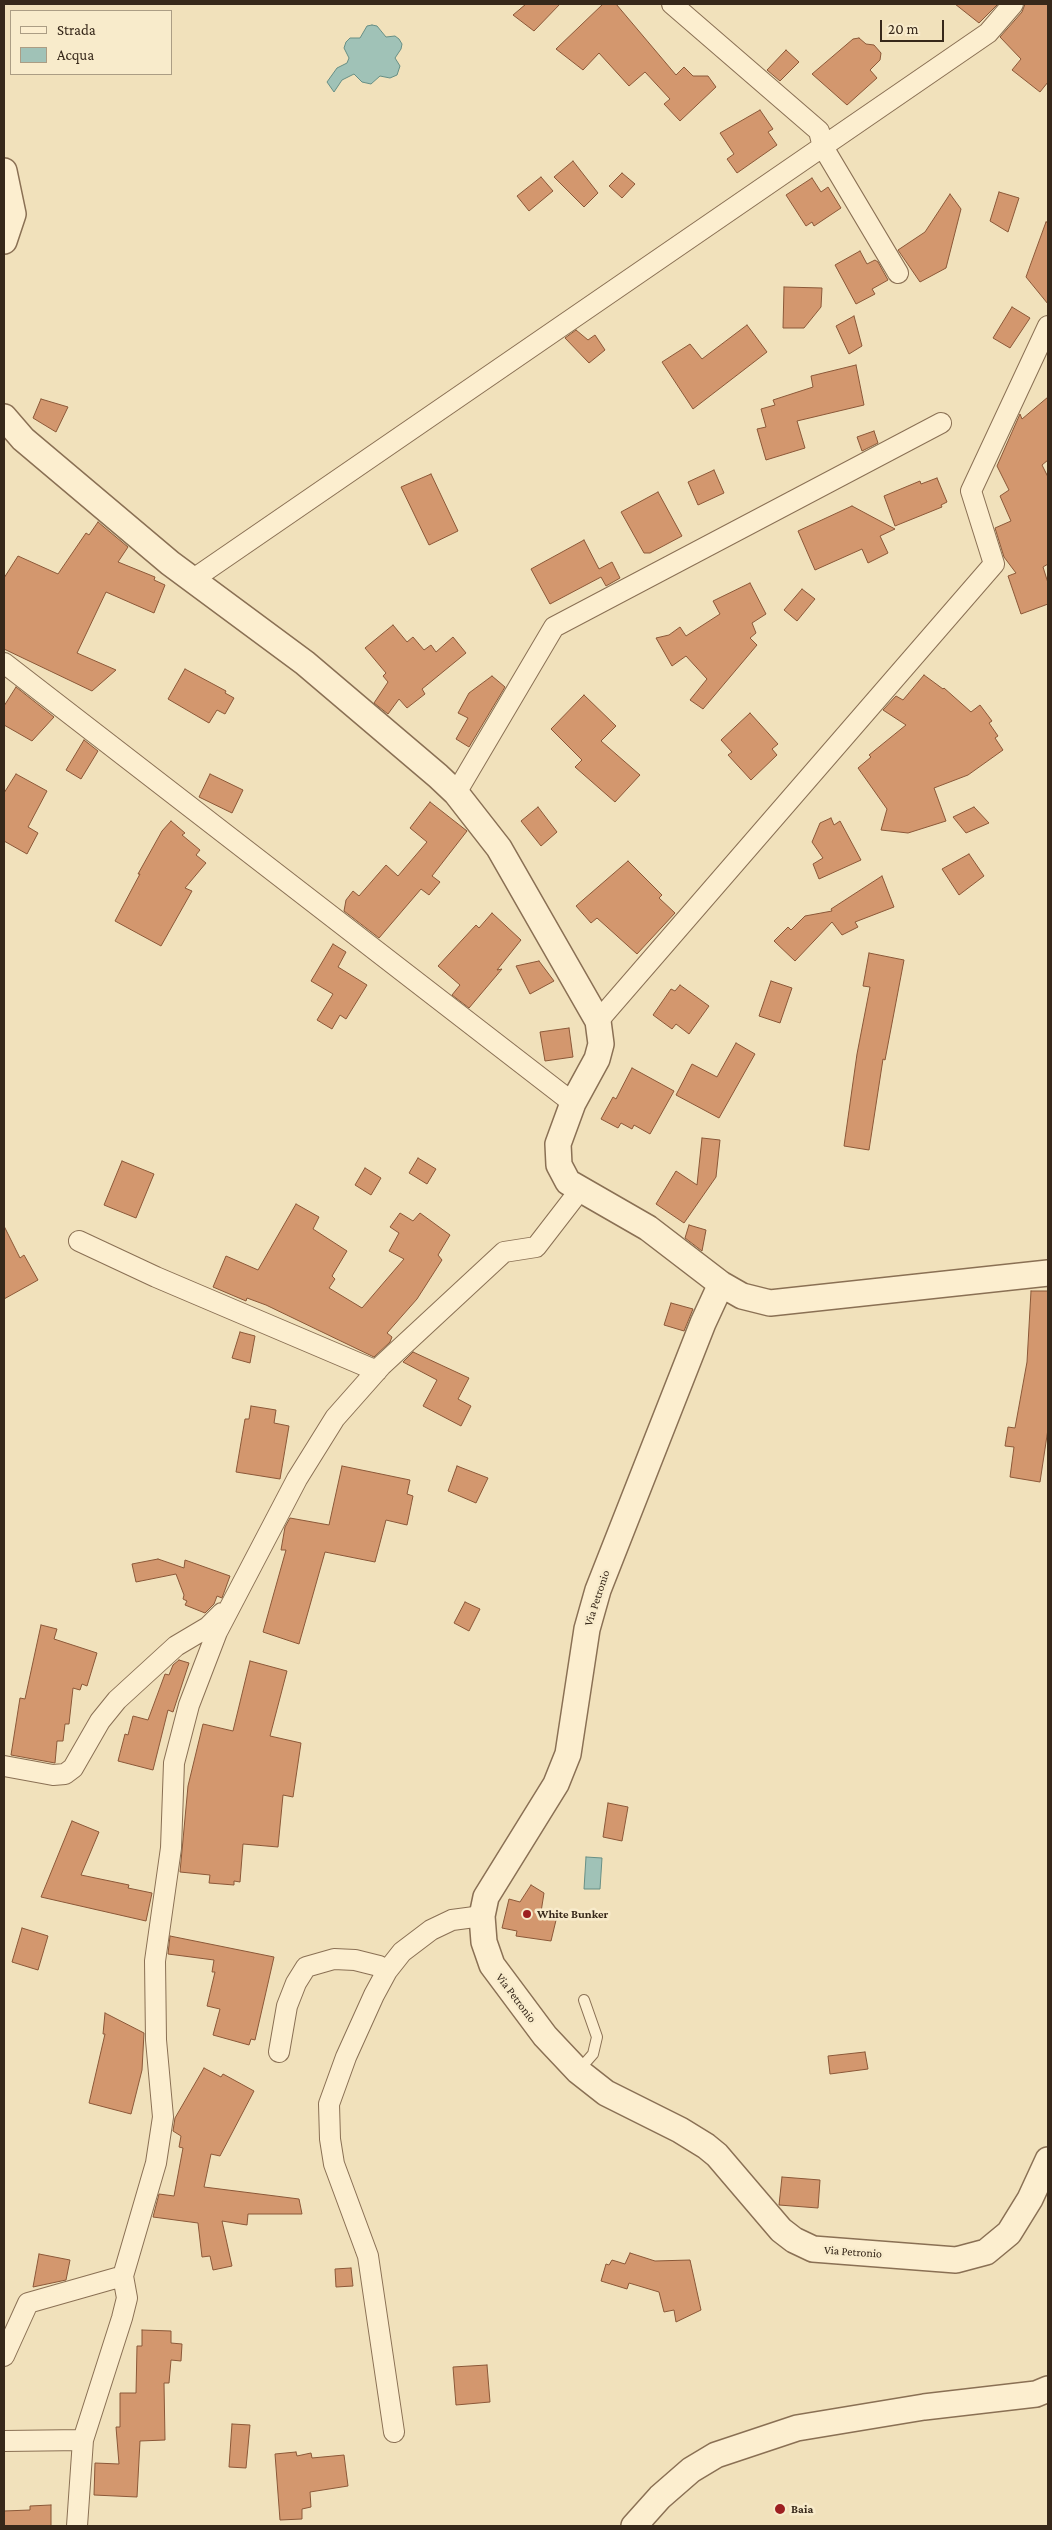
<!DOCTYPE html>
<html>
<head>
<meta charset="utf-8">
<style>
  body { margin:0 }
  #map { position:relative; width:1052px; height:2530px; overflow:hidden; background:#f1e1bb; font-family:"Crimson Pro",serif }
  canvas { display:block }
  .frame { position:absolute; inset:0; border:5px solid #37281a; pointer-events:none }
  .legend { position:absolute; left:10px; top:10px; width:162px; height:65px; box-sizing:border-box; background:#f8ebcb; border:1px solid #ab9d84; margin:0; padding:6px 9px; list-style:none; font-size:15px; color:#37281a }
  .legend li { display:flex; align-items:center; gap:10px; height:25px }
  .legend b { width:25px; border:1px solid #ab9d84 }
  .scale { position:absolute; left:880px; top:20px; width:64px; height:22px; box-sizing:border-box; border:2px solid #37281a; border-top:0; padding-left:6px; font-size:15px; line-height:18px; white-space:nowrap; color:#37281a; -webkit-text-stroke:4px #f8ebcb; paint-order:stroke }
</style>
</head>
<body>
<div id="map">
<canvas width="1052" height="2530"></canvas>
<div class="frame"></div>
<ul class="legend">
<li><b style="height:6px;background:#fceecf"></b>Strada</li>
<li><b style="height:14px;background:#a0c2b7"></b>Acqua</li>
</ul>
<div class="scale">20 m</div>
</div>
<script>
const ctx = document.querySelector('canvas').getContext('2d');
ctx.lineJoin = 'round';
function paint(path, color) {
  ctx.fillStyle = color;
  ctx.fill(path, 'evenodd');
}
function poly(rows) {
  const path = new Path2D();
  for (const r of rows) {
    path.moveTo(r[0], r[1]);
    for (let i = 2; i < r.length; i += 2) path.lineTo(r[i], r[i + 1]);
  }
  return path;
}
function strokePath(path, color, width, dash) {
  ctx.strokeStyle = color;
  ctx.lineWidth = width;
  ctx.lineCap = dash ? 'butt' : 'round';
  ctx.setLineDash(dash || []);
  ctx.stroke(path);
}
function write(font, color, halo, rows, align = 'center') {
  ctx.font = font + ' "Crimson Pro",serif';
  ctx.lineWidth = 5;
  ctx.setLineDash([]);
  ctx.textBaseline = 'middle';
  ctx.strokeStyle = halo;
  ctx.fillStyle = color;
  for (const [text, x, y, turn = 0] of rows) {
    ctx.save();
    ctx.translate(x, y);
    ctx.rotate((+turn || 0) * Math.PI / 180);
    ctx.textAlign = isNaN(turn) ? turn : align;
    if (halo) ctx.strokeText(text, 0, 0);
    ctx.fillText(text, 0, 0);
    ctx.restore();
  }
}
const water = poly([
  [372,25,377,26,386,37,395,36,399,39,402,44,401,49,395,58,400,66,397,75,390,78,380,76,371,84,362,82,354,74,342,80,334,92,327,82,337,68,347,63,349,58,344,48,346,42,350,38,360,38,367,26,372,25],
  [586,1857,602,1858,600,1889,584,1889,586,1857]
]);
paint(water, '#a0c2b7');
strokePath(water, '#678f85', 1);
const building = poly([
  [526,4,560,4,534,31,513,15,526,4],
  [603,4,616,4,676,75,684,67,693,76,708,76,716,87,680,121,664,104,670,99,645,72,629,86,599,53,583,70,556,49,603,4],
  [955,4,998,4,979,23,955,4],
  [1025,4,1048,4,1048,82,1040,92,1012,70,1021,59,1000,37,1022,12,1025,4],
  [859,38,866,44,874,45,881,53,880,60,870,70,877,78,847,105,812,74,853,39,859,38],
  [786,50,799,62,780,81,767,70,786,50],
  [760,110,773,129,768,132,777,145,737,173,727,159,734,154,720,133,760,110],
  [573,161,598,193,584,207,554,177,573,161],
  [622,173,635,184,622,198,609,186,622,173],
  [541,177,553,191,529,211,517,196,541,177],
  [812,178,821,192,828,187,841,208,814,226,812,222,806,226,786,195,812,178],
  [999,192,1019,198,1008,232,990,221,999,192],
  [950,194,961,209,946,268,920,282,898,250,925,232,950,194],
  [1046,222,1048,222,1048,304,1026,277,1046,222],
  [860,251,867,264,875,260,878,262,888,280,872,289,875,294,856,304,835,265,860,251],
  [784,287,822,288,821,307,804,328,783,328,784,287],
  [1012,307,1030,318,1010,348,993,338,1012,307],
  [854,316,862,346,849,354,836,326,854,316],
  [747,325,767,352,693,409,662,362,690,344,702,359,747,325],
  [576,330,588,340,595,335,605,350,589,363,565,338,576,330],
  [856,365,864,405,797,421,805,448,766,460,757,429,766,427,761,409,775,405,773,400,813,387,811,376,856,365],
  [1048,397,1048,460,1042,465,1048,477,1048,564,1043,567,1048,583,1048,604,1021,614,1008,576,1016,573,1004,557,995,528,1011,521,1000,496,1009,490,997,466,1020,414,1022,419,1048,397],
  [41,399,68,407,56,432,33,418,41,399],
  [874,431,878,443,862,451,857,437,874,431],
  [714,470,724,493,698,505,688,482,714,470],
  [431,474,458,531,429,545,401,487,431,474],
  [937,478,947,502,941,505,942,507,895,526,884,496,920,481,921,484,937,478],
  [658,492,682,536,650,553,644,553,621,512,658,492],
  [852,506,895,529,880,536,888,553,868,563,862,549,815,570,798,531,852,506],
  [98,522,128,547,118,562,155,577,154,580,165,585,154,613,106,592,77,653,116,670,92,691,4,649,4,578,18,556,58,574,86,533,89,535,98,522],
  [584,540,599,569,612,562,620,578,606,586,601,577,550,604,531,569,584,540],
  [750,583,766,614,752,623,756,633,750,638,757,645,703,709,690,700,707,679,686,656,672,666,656,638,669,635,680,627,686,636,720,614,713,601,750,583],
  [802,589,815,599,797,621,784,610,802,589],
  [393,625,407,642,413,637,424,650,431,645,436,652,453,637,466,653,422,689,425,694,407,708,399,699,388,714,374,703,388,682,383,676,386,673,365,648,393,625],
  [185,669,226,691,225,693,234,698,225,714,217,710,209,723,168,699,185,669],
  [924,675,943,689,944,688,971,712,980,705,992,721,989,723,998,736,995,738,1003,750,968,775,934,788,946,821,908,833,881,830,887,809,858,768,871,757,869,755,906,725,883,710,896,696,903,700,924,675],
  [492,676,505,687,469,747,456,739,468,718,458,713,469,693,492,676],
  [16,687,54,717,32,741,4,725,4,706,16,687],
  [584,695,616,726,601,741,640,775,615,802,575,767,582,760,551,729,584,695],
  [750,713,778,744,772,749,777,755,751,780,728,755,732,752,721,740,750,713],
  [84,740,98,751,81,779,66,770,84,740],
  [16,774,47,791,28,827,38,833,27,854,4,841,4,793,16,774],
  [210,774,243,790,232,813,199,797,210,774],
  [430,802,467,831,432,876,440,882,429,895,421,889,379,938,344,911,346,900,353,891,359,896,386,865,398,876,427,842,410,828,430,802],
  [538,807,557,832,541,846,521,821,538,807],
  [974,807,989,823,966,833,953,817,974,807],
  [831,818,834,825,840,821,861,860,819,879,813,864,823,858,812,842,820,823,831,818],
  [171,821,185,833,182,835,200,850,196,855,206,863,185,888,192,891,161,946,115,921,140,874,138,874,162,831,171,821],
  [969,854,984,876,959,895,942,869,969,854],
  [628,861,662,895,659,898,675,913,637,954,597,918,591,923,576,906,628,861],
  [882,876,894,907,855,922,858,927,842,935,832,922,795,961,774,941,788,927,791,930,805,916,832,911,831,909,882,876],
  [492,913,521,940,497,970,502,969,469,1008,452,995,460,985,438,966,476,925,479,928,492,913],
  [333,944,346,952,338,967,367,985,346,1019,340,1015,332,1029,317,1020,333,994,311,981,333,944],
  [869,953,904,960,885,1060,883,1059,869,1150,844,1146,857,1054,870,987,863,986,869,953],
  [539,961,554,981,530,994,516,966,539,961],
  [771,981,792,988,780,1023,759,1016,771,981],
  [680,985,709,1006,689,1034,676,1024,672,1029,653,1015,671,989,675,991,680,985],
  [569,1028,573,1057,545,1061,540,1032,569,1028],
  [736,1043,755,1054,719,1118,676,1095,692,1064,717,1077,736,1043],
  [632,1068,674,1091,650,1134,634,1125,632,1129,621,1123,618,1128,601,1119,613,1097,616,1099,632,1068],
  [702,1138,720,1140,716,1177,684,1223,656,1204,676,1171,697,1185,702,1138],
  [418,1158,436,1169,427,1184,409,1173,418,1158],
  [122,1161,154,1174,136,1218,104,1205,122,1161],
  [365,1168,381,1178,371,1195,355,1185,365,1168],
  [296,1204,319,1217,313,1229,347,1251,332,1276,335,1279,329,1288,362,1308,404,1259,389,1251,399,1233,390,1227,400,1213,413,1221,420,1213,450,1235,438,1255,442,1260,417,1299,387,1333,392,1337,390,1342,374,1357,266,1305,247,1298,246,1301,213,1287,226,1256,258,1270,296,1204],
  [689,1225,706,1230,702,1251,685,1238,689,1225],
  [4,1226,20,1258,24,1255,38,1280,4,1299,4,1226],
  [1031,1291,1048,1291,1048,1429,1040,1482,1010,1477,1014,1447,1005,1446,1008,1427,1015,1428,1027,1362,1031,1291],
  [671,1303,693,1309,684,1331,664,1325,671,1303],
  [240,1332,255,1336,250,1363,232,1358,240,1332],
  [413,1352,469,1378,458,1399,471,1406,461,1426,423,1406,437,1380,403,1362,413,1352],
  [251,1406,276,1410,274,1423,289,1426,280,1479,236,1472,245,1419,249,1419,251,1406],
  [342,1466,410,1480,407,1494,413,1496,407,1525,386,1520,375,1562,325,1552,299,1644,263,1632,286,1550,281,1550,285,1527,290,1518,329,1525,342,1466],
  [457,1466,488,1478,476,1503,448,1491,457,1466],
  [158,1559,184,1568,185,1560,230,1576,222,1598,217,1596,214,1604,205,1613,185,1605,187,1601,183,1599,184,1595,176,1574,136,1582,132,1564,158,1559],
  [465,1602,480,1609,469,1631,454,1623,465,1602],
  [41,1625,57,1629,54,1639,97,1653,87,1686,82,1684,80,1690,73,1688,69,1724,65,1724,63,1741,57,1741,55,1763,11,1755,20,1698,25,1699,41,1625],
  [179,1660,189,1663,173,1712,168,1710,153,1770,118,1761,125,1734,128,1735,133,1716,148,1720,165,1674,169,1675,173,1665,179,1660],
  [250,1661,287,1671,270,1736,301,1743,293,1797,283,1795,278,1847,243,1844,240,1882,234,1881,234,1885,209,1883,210,1875,180,1872,188,1786,203,1724,233,1731,250,1661],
  [608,1803,628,1807,622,1841,603,1837,608,1803],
  [72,1821,99,1832,81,1875,129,1885,128,1888,152,1893,146,1921,41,1897,72,1821],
  [531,1885,544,1893,541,1912,557,1916,551,1941,516,1936,517,1931,502,1928,509,1899,520,1902,531,1885],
  [22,1928,48,1936,38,1970,12,1962,22,1928],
  [170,1936,274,1957,255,2040,251,2039,249,2045,213,2035,220,2009,207,2006,215,1972,212,1972,214,1960,168,1954,170,1936],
  [105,2013,144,2033,142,2070,131,2114,89,2103,105,2034,103,2034,105,2013],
  [865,2052,868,2069,830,2074,828,2056,865,2052],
  [204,2068,221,2077,223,2074,254,2091,220,2156,211,2154,204,2187,299,2199,302,2214,248,2214,247,2225,222,2221,232,2266,213,2270,210,2256,202,2257,198,2223,153,2217,159,2194,174,2196,183,2148,179,2147,181,2136,173,2131,175,2118,204,2068],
  [782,2177,820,2180,818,2208,779,2205,782,2177],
  [630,2253,655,2261,690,2260,701,2310,676,2322,674,2310,664,2312,659,2292,629,2283,627,2289,601,2281,606,2264,609,2265,612,2260,625,2264,630,2253],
  [39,2254,70,2260,66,2280,33,2287,39,2254],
  [351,2268,353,2286,336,2287,335,2269,351,2268],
  [142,2330,171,2331,171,2343,182,2344,181,2361,171,2360,169,2383,164,2383,165,2440,140,2441,137,2497,94,2495,95,2463,119,2464,116,2427,120,2427,120,2393,136,2393,137,2346,142,2346,142,2330],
  [487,2365,490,2402,456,2405,453,2367,487,2365],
  [232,2424,250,2425,246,2468,229,2467,232,2424],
  [296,2452,297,2456,311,2453,312,2458,344,2455,348,2486,310,2492,311,2507,302,2509,302,2519,280,2520,275,2454,296,2452],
  [51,2505,51,2526,4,2526,4,2511,30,2510,30,2506,51,2505]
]);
paint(building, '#d3976e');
strokePath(building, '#8b5838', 1);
const service = poly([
  [578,2071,593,2054,597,2037,584,2000]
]);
const minor = poly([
  [672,4,819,131,823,147,898,273],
  [192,580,988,33,1013,4],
  [4,663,573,1103],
  [456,793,554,627,941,423],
  [598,1021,994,564,971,491,1048,326],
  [79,1241,156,1277,377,1371],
  [4,1766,53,1775,65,1774,73,1768,100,1721,117,1700,176,1646,208,1627,222,1613],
  [279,2052,287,2006,296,1983,306,1967,334,1959,355,1960,379,1966,387,1971],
  [4,2356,28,2303,123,2276],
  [394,2432,368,2256,334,2164,330,2139,329,2104,346,2057,374,1995,387,1971,402,1952,431,1930,452,1920,482,1916],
  [4,2441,83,2440],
  [77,2526,83,2440,122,2318,127,2298,123,2276,156,2163,163,2117,156,2040,155,1961,171,1848,174,1763,189,1705,217,1632,297,1479,335,1418,381,1366,504,1252,536,1247,580,1190]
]);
const tertiary = poly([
  [4,171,13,214,4,241],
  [4,417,23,439,170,563,305,663,438,776,456,793,499,848,598,1021,601,1044,597,1059,573,1103,558,1144,559,1165,568,1182,648,1228,721,1284,742,1296,770,1303,1048,1273],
  [721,1284,703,1323,598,1590,587,1629,568,1754,556,1784,486,1897,482,1916,484,1942,492,1965,545,2036,578,2071,606,2093,680,2130,706,2146,717,2155,781,2230,794,2240,813,2249,956,2260,986,2252,1009,2233,1030,2199,1048,2160],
  [634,2526,660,2497,691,2470,716,2455,797,2428,924,2407,1036,2394,1048,2389]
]);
strokePath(service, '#8a7054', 12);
strokePath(minor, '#8a7054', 22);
strokePath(tertiary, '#8a7054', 28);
strokePath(service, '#fceecf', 10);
strokePath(minor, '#fceecf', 20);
strokePath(tertiary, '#fceecf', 25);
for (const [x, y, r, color] of [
  [527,1914,5,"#9d1f21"],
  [780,2509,6,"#9d1f21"]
]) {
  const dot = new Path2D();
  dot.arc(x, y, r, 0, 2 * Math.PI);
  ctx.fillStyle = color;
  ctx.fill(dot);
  strokePath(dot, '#f8ebcb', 2);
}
write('12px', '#37281a', '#f8ebcb', [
  ["Via Petronio",597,1598,-72],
  ["Via Petronio",516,1998,53],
  ["Via Petronio",853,2252,4]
]);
write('bold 12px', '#37281a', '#f8ebcb', [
  ["White Bunker",537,1914],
  ["Baia",791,2509]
], 'left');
</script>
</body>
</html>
